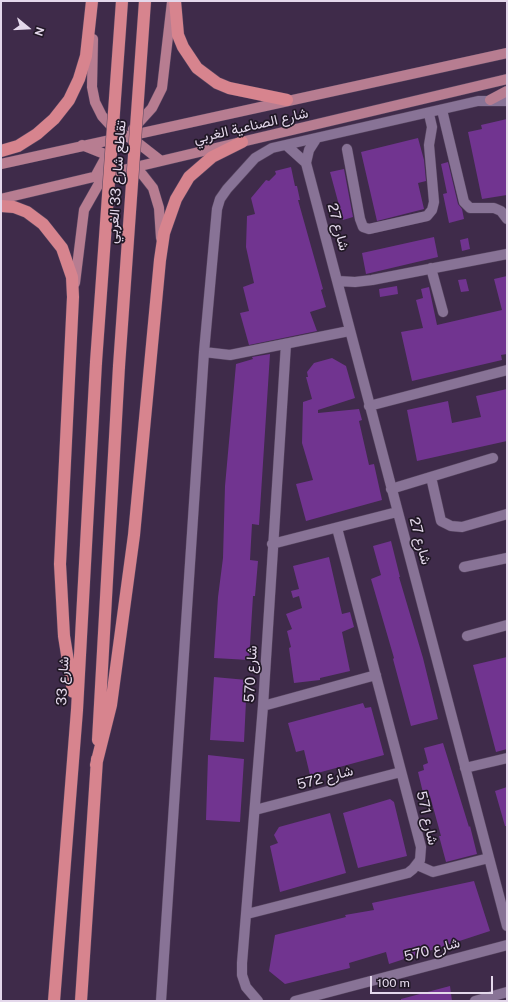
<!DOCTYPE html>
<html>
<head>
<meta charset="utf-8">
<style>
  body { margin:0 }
  #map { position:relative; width:508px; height:1002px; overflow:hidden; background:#3f2b4a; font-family:"Public Sans",sans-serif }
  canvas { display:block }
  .frame { position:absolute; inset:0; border:2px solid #e4d8eb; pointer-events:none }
  .north { position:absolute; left:8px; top:8px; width:40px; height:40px; -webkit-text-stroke:3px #211826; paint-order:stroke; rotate:108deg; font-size:11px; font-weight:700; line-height:16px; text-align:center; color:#e4d8eb }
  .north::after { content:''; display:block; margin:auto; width:14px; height:18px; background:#e4d8eb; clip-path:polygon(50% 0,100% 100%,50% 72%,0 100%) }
  .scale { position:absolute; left:370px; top:976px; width:123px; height:18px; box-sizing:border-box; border:2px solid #e4d8eb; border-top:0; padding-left:5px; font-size:12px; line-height:14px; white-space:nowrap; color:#e4d8eb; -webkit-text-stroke:3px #211826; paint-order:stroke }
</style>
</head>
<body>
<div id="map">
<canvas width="508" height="1002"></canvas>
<div class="frame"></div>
<div class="north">N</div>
<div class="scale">100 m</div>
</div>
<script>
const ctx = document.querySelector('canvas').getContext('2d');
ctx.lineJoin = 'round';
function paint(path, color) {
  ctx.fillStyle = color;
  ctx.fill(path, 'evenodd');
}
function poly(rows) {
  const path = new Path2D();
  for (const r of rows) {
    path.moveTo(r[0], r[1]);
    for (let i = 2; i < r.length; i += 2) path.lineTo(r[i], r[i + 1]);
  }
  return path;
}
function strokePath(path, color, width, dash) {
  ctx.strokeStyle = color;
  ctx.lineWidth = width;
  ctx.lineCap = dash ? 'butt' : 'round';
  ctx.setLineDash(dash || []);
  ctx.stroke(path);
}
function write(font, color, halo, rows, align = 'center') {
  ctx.font = font + ' "Public Sans",Vazirmatn,sans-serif';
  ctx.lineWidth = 3.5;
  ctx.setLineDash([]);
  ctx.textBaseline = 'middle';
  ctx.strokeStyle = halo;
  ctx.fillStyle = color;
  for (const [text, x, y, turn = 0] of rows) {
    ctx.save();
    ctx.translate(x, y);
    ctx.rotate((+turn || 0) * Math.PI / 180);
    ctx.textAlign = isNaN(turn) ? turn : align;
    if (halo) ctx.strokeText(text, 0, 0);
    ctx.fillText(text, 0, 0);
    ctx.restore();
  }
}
paint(poly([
  [507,119,507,195,482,199,468,132,482,129,481,125],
  [418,138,424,160,426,181,418,183,424,209,377,221,361,152],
  [448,162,458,204,462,209,464,219,449,223,443,194,447,193,441,164],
  [291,167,295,186,297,186,300,200,298,200,323,289,321,290,326,307,310,312,317,331,249,345,240,313,249,311,243,287,254,283,246,247,247,216,255,214,251,198,266,180,269,181,276,174,275,171],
  [344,169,353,217,343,220,330,172],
  [434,237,438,257,366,274,362,253],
  [468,238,470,249,462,251,460,240],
  [507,276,507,354,501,355,502,360,412,381,401,332,423,328,416,300,423,298,421,289,429,287,437,325,502,310,494,279],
  [466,279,469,291,461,292,458,280],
  [397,286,398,294,380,297,379,289],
  [270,354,259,525,252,524,250,560,258,561,255,596,253,596,249,660,214,658,218,597,223,558,225,486,236,364,253,359,252,357],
  [332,358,346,366,355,398,318,410,318,413,359,409,362,420,359,421,369,465,374,464,382,500,306,521,296,484,313,480,302,443,303,402,312,399,306,377,308,377,307,372,314,363],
  [507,389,507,441,417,461,407,410,448,401,452,423,481,417,476,396],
  [391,541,400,577,399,577,423,658,438,719,411,726,393,659,394,658,371,579,381,575,373,546],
  [329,557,342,614,350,612,354,627,342,632,350,671,320,678,320,680,294,683,289,648,291,647,287,631,292,629,286,614,302,608,299,596,293,598,291,591,299,589,293,566],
  [507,657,507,749,496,752,473,665],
  [214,677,247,680,244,742,210,740],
  [363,703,365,708,371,707,384,755,310,775,304,750,296,752,288,723],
  [443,743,469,827,470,826,477,854,446,862,439,836,441,836,430,796,424,797,418,772,424,770,423,765,428,763,424,748],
  [208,755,244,759,240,822,206,820],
  [507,787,507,826,505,826,495,791],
  [390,799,394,802,407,856,358,868,343,813],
  [330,813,346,873,280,892,270,846,278,843,274,835,279,827],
  [474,881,490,931,389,964,386,952,349,963,350,968,285,984,269,971,275,935,346,917,345,915,374,910,372,903],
  [450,986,452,1001,401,1001,401,999]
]), '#713490');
const minor = poly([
  [442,110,464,202,470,208,494,208,501,211,507,219],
  [286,145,306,163,507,926],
  [347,149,360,219,363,227,369,229,427,216,432,210,434,202,429,145,432,127,429,114],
  [306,163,309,150,316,139],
  [431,268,443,312],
  [338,281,355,282,372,280,507,254],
  [204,352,230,355,349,331],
  [369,406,507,370],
  [431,477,441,521,451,526,462,527,507,514],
  [391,489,493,458],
  [272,544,397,512],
  [464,567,507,558],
  [467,636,507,625],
  [263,706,376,675],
  [465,768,507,758],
  [255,810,401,772],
  [417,865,433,872,489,858],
  [247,914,408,873,413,869,420,860,421,847,337,528],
  [161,1001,204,352,217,209,220,199,227,189,255,158,272,148,478,101,507,101],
  [258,1001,246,987,242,975,242,963,263,706,286,344],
  [295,1001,507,945],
  [475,1001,507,992]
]);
const major = poly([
  [93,39,92,87,95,102,102,116,113,128,138,143,161,161],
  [490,100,507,91],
  [133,129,152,108,162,88,172,2],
  [82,145,107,155,110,158],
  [1,164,507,53],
  [128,171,142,174,153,188,159,208,161,238],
  [95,177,107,155,113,149],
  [1,199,507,79],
  [75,283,84,210,101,180,109,176]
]);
const highway = poly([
  [175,1,178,35,183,47,197,68,217,83,229,88,287,100],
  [1,151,18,146,37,134,54,119,69,100,79,79,86,56,92,1],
  [1,206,14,207,27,212,43,224,62,248,72,277,73,297,60,564,64,636,73,692],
  [98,740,119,366],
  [96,765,111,705,134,535,160,260,164,233,176,199,189,177,212,157,242,142],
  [54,1001,77,710,96,362],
  [81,1001,97,759]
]);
strokePath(minor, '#574660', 11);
strokePath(major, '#574660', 11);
strokePath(highway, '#574660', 13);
strokePath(minor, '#887396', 10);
strokePath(major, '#b77d91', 10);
strokePath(highway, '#d7848e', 12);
const highwayBridge = poly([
  [96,362,122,1],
  [119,366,145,1]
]);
strokePath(highwayBridge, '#574660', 13, []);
strokePath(highwayBridge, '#d7848e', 12);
write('14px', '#e4d8eb', '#211826', [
  ["شارع الصناعية الغربي",251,126,-13],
  ["تقاطع شارع 33 الغربي",117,182,-86],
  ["شارع 27",338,227,75],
  ["شارع 27",420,541,75],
  ["شارع 570",251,674,-87],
  ["شارع 33",63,681,-87],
  ["شارع 572",325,778,-15],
  ["شارع 571",427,818,77],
  ["شارع 570",432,950,-15]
]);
</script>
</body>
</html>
